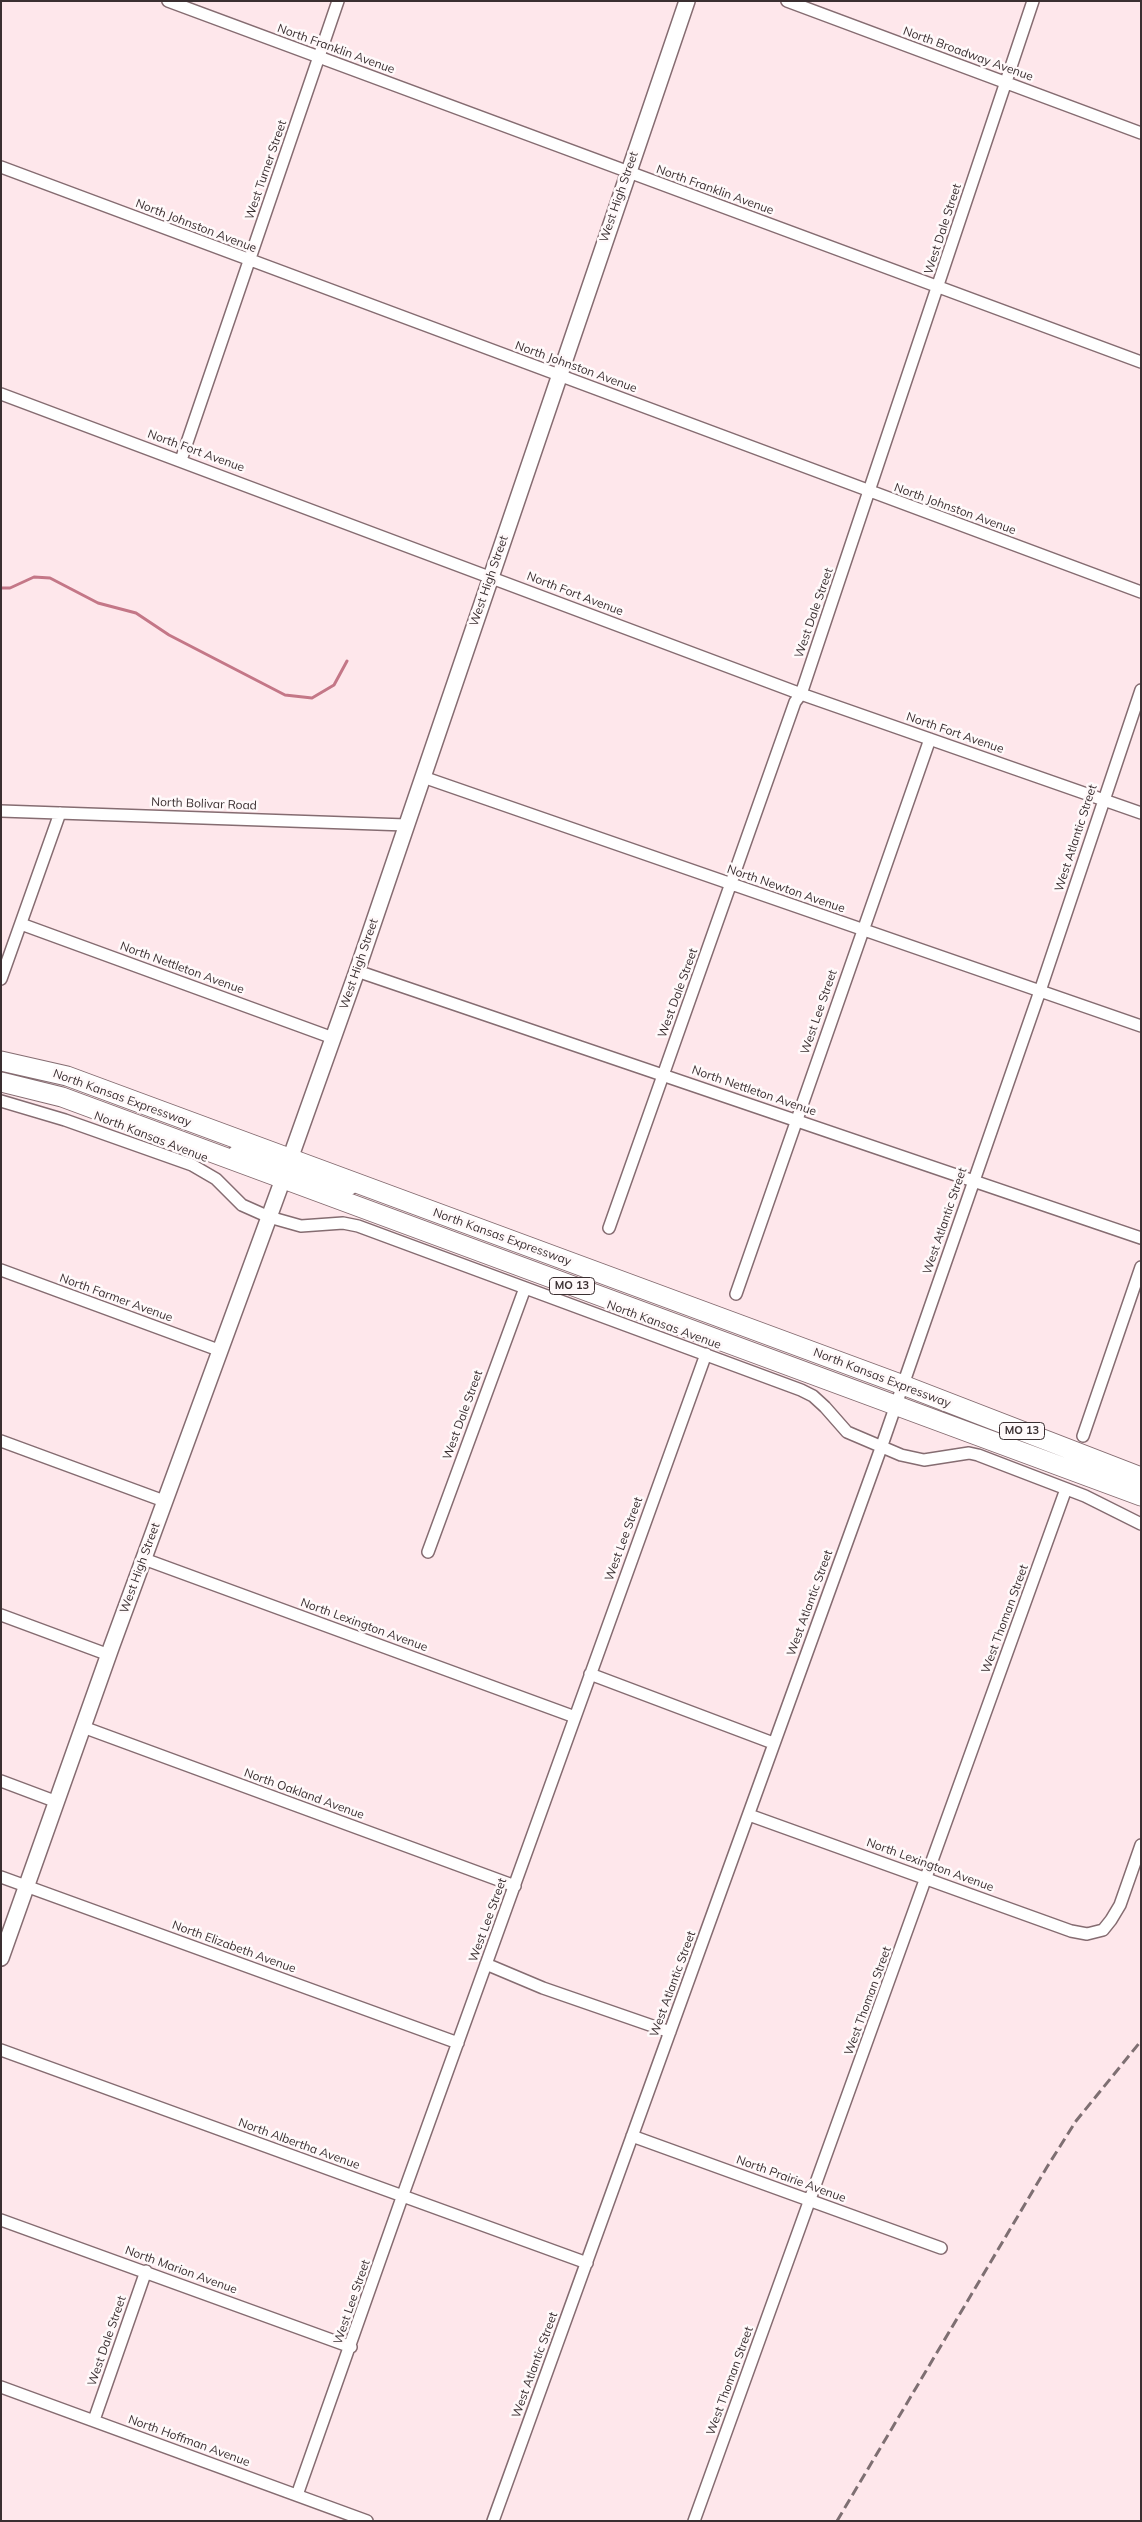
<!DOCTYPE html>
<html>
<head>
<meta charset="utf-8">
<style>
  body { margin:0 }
  #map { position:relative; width:1142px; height:2522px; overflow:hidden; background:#fee7eb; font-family:Mulish,sans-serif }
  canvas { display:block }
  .frame { position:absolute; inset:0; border:2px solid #3a2f31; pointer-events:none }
</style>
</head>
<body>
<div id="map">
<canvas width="1142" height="2522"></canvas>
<div class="frame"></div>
</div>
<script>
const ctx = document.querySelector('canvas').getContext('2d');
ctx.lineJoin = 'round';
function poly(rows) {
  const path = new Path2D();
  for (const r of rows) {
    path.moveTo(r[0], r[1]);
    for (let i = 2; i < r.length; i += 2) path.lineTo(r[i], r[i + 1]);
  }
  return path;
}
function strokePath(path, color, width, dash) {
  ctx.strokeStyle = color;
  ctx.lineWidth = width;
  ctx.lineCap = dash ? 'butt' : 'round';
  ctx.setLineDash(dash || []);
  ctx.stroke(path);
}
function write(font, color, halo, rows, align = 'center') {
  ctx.font = font + ' Mulish,sans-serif';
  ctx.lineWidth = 5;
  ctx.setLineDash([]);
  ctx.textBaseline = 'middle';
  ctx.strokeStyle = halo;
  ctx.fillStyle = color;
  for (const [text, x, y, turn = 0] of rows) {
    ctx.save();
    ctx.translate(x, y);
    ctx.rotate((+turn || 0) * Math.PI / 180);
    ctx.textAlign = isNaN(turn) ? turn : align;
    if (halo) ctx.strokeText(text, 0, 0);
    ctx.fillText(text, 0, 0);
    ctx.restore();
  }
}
strokePath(poly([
  [1,588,10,588,34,577,50,578,98,603,136,613,169,635,285,695,312,698,334,685,347,661]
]), '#c47787', 3);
const minor = poly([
  [168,1,1141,362],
  [787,1,1141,133],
  [1,167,1141,592],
  [1,394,801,694,1141,813],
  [181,460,338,1],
  [423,777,1141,1026],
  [1,811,406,825],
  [21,924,333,1038],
  [357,971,1141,1238],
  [1,979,60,813],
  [1,1101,65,1120,192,1165,216,1179,242,1205,269,1217,301,1226,343,1223,358,1226,801,1390,813,1396,825,1407,847,1432,901,1455,924,1460,969,1453,978,1455,1085,1496,1141,1524],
  [609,1228,795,702,801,694,1033,1],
  [1,1270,221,1351],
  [736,1294,930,739],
  [1083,1436,1141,1267],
  [1,1441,164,1501],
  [428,1552,525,1288],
  [144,1559,575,1717],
  [1,1615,109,1655],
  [590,1674,773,1743],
  [83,1727,515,1886],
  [1,1781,57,1802],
  [749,1815,1071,1931,1087,1934,1103,1930,1111,1920,1120,1905,1141,1845],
  [1,1877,458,2043],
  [486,1964,543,1988,670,2032],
  [1,2050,587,2263],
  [632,2136,941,2248],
  [1,2220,351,2347],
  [1,2387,367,2521],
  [94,2420,146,2271],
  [297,2495,405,2189,706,1354],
  [493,2521,881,1448,1040,991,1141,690],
  [694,2521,1066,1489]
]);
const tertiary = poly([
  [236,1153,274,1163,285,1163,290,1159,357,971,687,1],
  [1,1958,111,1648,283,1179,295,1174,350,1187]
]);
const primary = poly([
  [1,1061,67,1076,903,1385,1141,1477],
  [1,1082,62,1097,1141,1496]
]);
strokePath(minor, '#856c71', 14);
strokePath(tertiary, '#856c71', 18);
strokePath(primary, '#856c71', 21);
strokePath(minor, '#fff', 11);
strokePath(tertiary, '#fff', 15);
strokePath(primary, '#fff', 19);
strokePath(poly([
  [837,2521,1047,2167,1076,2121,1141,2041]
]), '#7e6f72', 3, [10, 5]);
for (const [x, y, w] of [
  [572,1286,45],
  [1022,1431,45]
]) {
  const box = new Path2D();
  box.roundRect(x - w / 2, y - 8.5, w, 17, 4);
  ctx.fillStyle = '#fff9fa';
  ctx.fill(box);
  strokePath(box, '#3a2f31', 1);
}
write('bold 11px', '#3a2f31', null, [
  ["MO 13",572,1286],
  ["MO 13",1022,1431]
]);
write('12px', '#3a2f31', '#fff9fa', [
  ["North Franklin Avenue",336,49,20],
  ["North Broadway Avenue",968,54,20],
  ["West Turner Street",266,170,-71],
  ["North Franklin Avenue",715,190,20],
  ["West High Street",619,197,-71],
  ["North Johnston Avenue",196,226,21],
  ["West Dale Street",943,229,-72],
  ["North Johnston Avenue",576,367,20],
  ["North Fort Avenue",196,451,20],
  ["North Johnston Avenue",955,509,20],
  ["West High Street",489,581,-71],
  ["North Fort Avenue",575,594,21],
  ["West Dale Street",814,613,-71],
  ["North Fort Avenue",955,733,19],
  ["North Bolivar Road",204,804,2],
  ["West Atlantic Street",1076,838,-72],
  ["North Newton Avenue",786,889,19],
  ["West High Street",359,964,-71],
  ["North Nettleton Avenue",182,968,20],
  ["West Dale Street",678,993,-70],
  ["West Lee Street",819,1012,-71],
  ["North Nettleton Avenue",754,1091,19],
  ["North Kansas Expressway",122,1098,20],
  ["North Kansas Avenue",151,1137,21],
  ["West Atlantic Street",945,1221,-71],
  ["North Kansas Expressway",502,1237,20],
  ["North Farmer Avenue",116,1298,20],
  ["North Kansas Avenue",664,1325,20],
  ["North Kansas Expressway",882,1378,21],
  ["West Dale Street",463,1415,-70],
  ["West Lee Street",624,1539,-70],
  ["West High Street",140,1568,-70],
  ["West Atlantic Street",810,1603,-70],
  ["West Thoman Street",1005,1619,-70],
  ["North Lexington Avenue",364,1625,20],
  ["North Oakland Avenue",304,1794,20],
  ["North Lexington Avenue",930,1865,20],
  ["West Lee Street",488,1920,-70],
  ["North Elizabeth Avenue",234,1947,20],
  ["West Atlantic Street",673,1984,-70],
  ["West Thoman Street",868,2001,-70],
  ["North Albertha Avenue",299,2144,20],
  ["North Prairie Avenue",791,2179,20],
  ["North Marion Avenue",181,2270,20],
  ["West Lee Street",352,2302,-71],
  ["West Dale Street",107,2341,-71],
  ["West Atlantic Street",535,2365,-70],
  ["West Thoman Street",730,2381,-70],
  ["North Hoffman Avenue",189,2441,20]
]);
</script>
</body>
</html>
